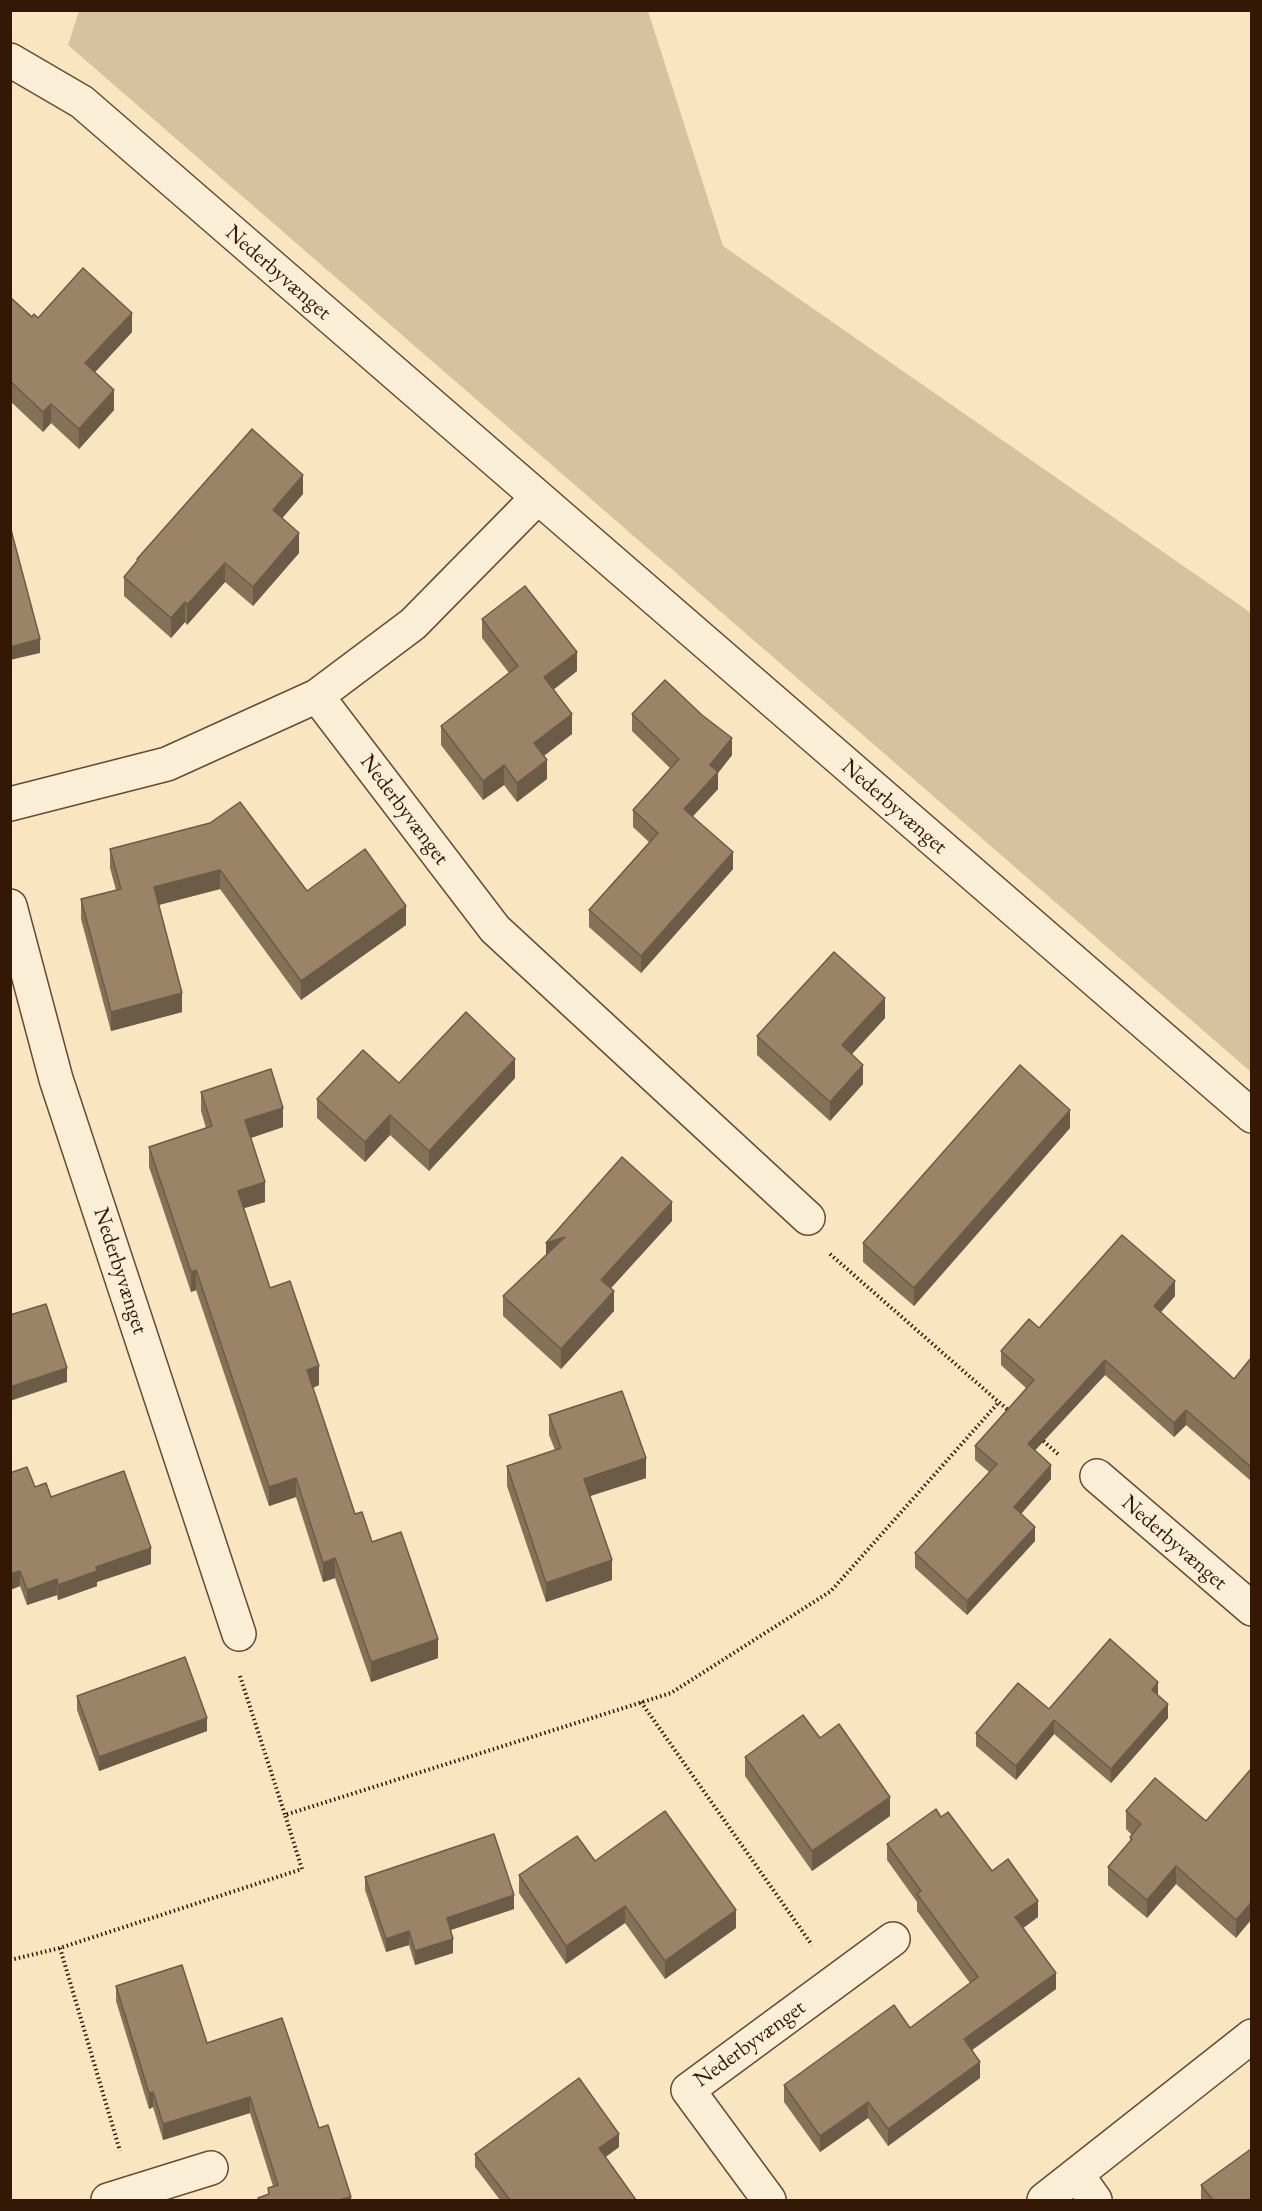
<!DOCTYPE html>
<html>
<head>
<meta charset="utf-8">
<style>
  body { margin:0 }
  #map { position:relative; width:1262px; height:2211px; overflow:hidden; background:#f9e5c0; font-family:"EB Garamond",serif }
  canvas { display:block }
  .frame { position:absolute; inset:0; border:12px solid #331905; pointer-events:none }
</style>
</head>
<body>
<div id="map">
<canvas width="1262" height="2211"></canvas>
<div class="frame"></div>
</div>
<script>
const ctx = document.querySelector('canvas').getContext('2d');
ctx.lineJoin = 'round';
function paint(path, color) {
  ctx.fillStyle = color;
  ctx.fill(path, 'evenodd');
}
function poly(rows) {
  const path = new Path2D();
  for (const r of rows) {
    path.moveTo(r[0], r[1]);
    for (let i = 2; i < r.length; i += 2) path.lineTo(r[i], r[i + 1]);
  }
  return path;
}
function strokePath(path, color, width, dash) {
  ctx.strokeStyle = color;
  ctx.lineWidth = width;
  ctx.lineCap = dash ? 'butt' : 'round';
  ctx.setLineDash(dash || []);
  ctx.stroke(path);
}
function write(font, color, halo, rows, align = 'center') {
  ctx.font = font + ' "EB Garamond",serif';
  ctx.lineWidth = 4.5;
  ctx.setLineDash([]);
  ctx.textBaseline = 'middle';
  ctx.strokeStyle = halo;
  ctx.fillStyle = color;
  for (const [text, x, y, turn = 0] of rows) {
    ctx.save();
    ctx.translate(x, y);
    ctx.rotate((+turn || 0) * Math.PI / 180);
    ctx.textAlign = isNaN(turn) ? turn : align;
    if (halo) ctx.strokeText(text, 0, 0);
    ctx.fillText(text, 0, 0);
    ctx.restore();
  }
}
paint(poly([
  [79,11,648,11,723,246,1251,613,1251,1072,68,45]
]), '#d7c2a0');
const minor = poly([
  [10,60,82,102,1252,1116],
  [317,696,495,929,808,1218],
  [10,804,167,764,317,696,413,624,537,498],
  [10,906,56,1079,239,1634],
  [1097,1476,1252,1609],
  [1078,2176,1095,2200],
  [108,2200,211,2168],
  [769,2200,688,2090,893,1939],
  [1044,2200,1252,2036]
]);
strokePath(minor, '#644c34', 36);
strokePath(poly([
  [830,1254,1009,1411],
  [1040,1438,1059,1455],
  [240,1676,285,1815],
  [641,1702,812,1945],
  [60,1948,120,2151],
  [10,1960,60,1948,302,1869,285,1815,671,1693,831,1591,999,1402]
]), '#331905', 4, [1.5, 3]);
strokePath(minor, '#fbeed6', 33);
paint(poly([
  [10,297,32,317,132,332,95,372,114,410,79,449,51,423,43,432,10,401],
  [303,494,282,518,299,553,253,606,225,582,187,625,185,622,171,638,124,596,124,577,137,562,137,559],
  [482,619,577,671,553,690,572,734,544,756,547,779,517,802,504,785,483,800,441,745,441,726,509,673,482,638],
  [632,714,732,755,718,773,718,789,693,816,733,869,641,973,589,927,589,910,649,842,633,827,633,810,670,768,632,731],
  [210,823,307,891,406,925,301,1000,220,889,159,905,182,1012,111,1031,81,919,81,899,116,890,110,868,110,849],
  [885,1018,852,1054,863,1084,830,1121,757,1055,757,1036],
  [515,1078,429,1171,390,1135,365,1162,317,1118,317,1099,399,1083],
  [201,1092,283,1127,250,1138,265,1202,244,1208,270,1288,319,1385,313,1388,355,1514,438,1658,371,1682,335,1578,323,1582,296,1497,269,1506,196,1290,191,1292,149,1167,149,1147,206,1128,201,1111],
  [1070,1128,914,1306,863,1262,863,1243],
  [672,1221,611,1288,614,1311,561,1369,503,1316,503,1296],
  [1175,1296,1161,1312,1234,1379,1251,1358,1251,1481,1186,1425,1174,1437,1105,1375,1035,1450,1051,1479,1021,1514,1035,1541,967,1615,915,1568,915,1553,989,1472,975,1460,975,1446,1026,1388,1001,1365,1001,1351,1039,1328],
  [549,1415,646,1478,590,1496,612,1580,546,1602,507,1486,507,1466,555,1450,549,1435],
  [10,1473,35,1487,151,1564,97,1582,97,1586,58,1600,57,1595,27,1605,20,1586,10,1590],
  [1158,1695,1168,1718,1111,1783,1054,1734,1016,1780,976,1746,976,1733,1049,1709],
  [77,1696,207,1731,99,1771,77,1710],
  [820,1738,890,1816,812,1871,745,1776,745,1757],
  [1251,1769,1236,1938,1176,1884,1147,1918,1108,1885,1108,1867,1130,1841,1130,1837,1132,1835,1126,1829,1126,1811,1206,1821],
  [941,1817,992,1871,1038,1917,1023,1928,1056,1989,971,2050,980,2078,888,2146,868,2118,820,2152,784,2102,784,2085,910,2028,970,1983,917,1911,917,1902,887,1860,887,1844],
  [595,1861,736,1928,665,1979,625,1923,566,1964,519,1893,519,1875],
  [365,1877,514,1909,451,1930,453,1953,415,1965,409,1945,386,1952,365,1890],
  [116,1986,207,2043,319,2128,351,2200,258,2200,258,2198,268,2195,268,2188,273,2186,250,2113,163,2140,153,2107,149,2109,116,2001],
  [619,2147,605,2157,636,2200,500,2200,475,2167,475,2154],
  [1201,2185,1251,2200,1201,2200]
]), '#847158');
paint(poly([
  [132,313,132,332,85,383,85,363],
  [114,390,114,410,79,449,79,429],
  [51,404,51,423,43,432,43,412],
  [303,475,303,494,273,529,273,510],
  [299,533,299,553,253,606,253,587],
  [225,563,225,582,187,625,187,605],
  [185,602,185,622,171,638,171,618],
  [40,639,40,653,10,660,10,647],
  [577,652,577,671,544,697,544,677],
  [572,714,572,734,534,763,534,743],
  [732,738,732,755,718,773,718,789,684,826,684,809,710,765],
  [547,760,547,779,517,802,517,783],
  [504,765,504,785,483,800,483,781],
  [733,852,733,869,641,973,641,956],
  [220,870,220,889,154,906,154,887],
  [406,906,406,925,301,1000,301,981],
  [182,993,182,1012,111,1031,111,1012],
  [885,998,885,1018,842,1065,842,1045],
  [515,1059,515,1078,429,1171,429,1151],
  [863,1065,863,1084,830,1121,830,1102],
  [283,1108,283,1127,245,1140,245,1120],
  [1070,1110,1070,1128,914,1306,914,1288],
  [390,1115,390,1135,365,1162,365,1142],
  [265,1182,265,1202,238,1210,238,1191],
  [672,1202,672,1221,601,1299,601,1280],
  [565,1237,546,1262,546,1243],
  [196,1270,196,1290,191,1292,191,1272],
  [1175,1281,1175,1296,1154,1320,1154,1306],
  [614,1291,614,1311,561,1369,561,1349],
  [1105,1360,1105,1375,1028,1458,1028,1444],
  [319,1366,319,1385,307,1390,307,1370],
  [67,1368,67,1382,10,1401,10,1387],
  [1186,1410,1186,1425,1174,1437,1174,1423],
  [646,1458,646,1478,584,1498,584,1479],
  [1051,1465,1051,1479,1014,1522,1014,1507],
  [296,1478,296,1497,269,1506,269,1487],
  [1035,1527,1035,1541,967,1615,967,1601],
  [151,1548,151,1564,97,1582,97,1586,58,1600,58,1585,96,1567],
  [335,1558,335,1578,323,1582,323,1563],
  [612,1560,612,1580,546,1602,546,1583],
  [20,1571,20,1586,10,1590,10,1574],
  [57,1579,57,1595,27,1605,27,1590],
  [438,1639,438,1658,371,1682,371,1662],
  [1158,1682,1158,1696,1152,1690],
  [1168,1704,1168,1718,1111,1783,1111,1769],
  [207,1718,207,1731,99,1771,99,1757],
  [1054,1720,1054,1734,1016,1780,1016,1766],
  [890,1797,890,1816,812,1871,812,1851],
  [1176,1866,1176,1884,1147,1918,1147,1900],
  [514,1895,514,1909,447,1931,447,1918],
  [1038,1901,1038,1917,1015,1934,1015,1917],
  [1251,1903,1251,1920,1236,1938,1236,1920],
  [625,1906,625,1923,566,1964,566,1946],
  [736,1910,736,1928,665,1979,665,1961],
  [409,1931,409,1945,386,1952,386,1939],
  [453,1939,453,1953,415,1965,415,1951],
  [1056,1973,1056,1989,964,2056,964,2039],
  [980,2062,980,2078,888,2146,888,2129],
  [153,2092,153,2107,149,2109,149,2093],
  [250,2097,250,2113,163,2140,163,2124],
  [868,2102,868,2118,820,2152,820,2136],
  [619,2134,619,2147,599,2162,599,2148],
  [351,2197,351,2200,338,2200]
]), '#6c5c47');
const building = poly([
  [83,268,132,313,85,363,114,390,79,429,51,404,43,412,10,381,10,297,32,317,34,314,38,318,83,268],
  [252,429,303,475,273,510,299,533,253,587,225,563,187,605,185,602,171,618,124,577,138,560,137,559,252,429],
  [10,526,40,639,10,647,10,526],
  [525,586,577,652,544,677,572,714,534,743,547,760,517,783,504,765,483,781,441,726,518,666,482,619,525,586],
  [665,680,702,715,732,738,710,765,718,772,684,809,733,852,641,956,589,910,658,833,633,810,679,759,632,714,665,680],
  [240,802,307,891,365,849,406,906,301,981,220,870,154,887,182,993,111,1012,81,899,121,889,110,849,210,823,240,802],
  [834,952,885,998,842,1045,863,1065,830,1102,757,1036,834,952],
  [466,1012,515,1059,429,1151,390,1115,365,1142,317,1099,363,1050,399,1083,466,1012],
  [1020,1065,1070,1110,914,1288,863,1243,1020,1065],
  [271,1069,283,1108,245,1120,265,1182,238,1191,270,1288,290,1281,319,1366,307,1370,355,1514,362,1512,372,1542,401,1532,438,1639,371,1662,335,1558,323,1563,296,1478,269,1487,196,1270,191,1272,149,1147,212,1126,201,1092,271,1069],
  [622,1157,672,1202,601,1280,614,1291,561,1349,503,1296,565,1237,546,1243,622,1157],
  [1122,1235,1175,1281,1154,1306,1234,1379,1251,1358,1251,1467,1186,1410,1174,1423,1105,1360,1028,1444,1051,1465,1014,1507,1035,1527,967,1601,915,1553,997,1464,975,1446,1034,1380,1001,1351,1029,1319,1039,1328,1122,1235],
  [46,1304,67,1368,10,1387,10,1315,46,1304],
  [622,1391,646,1458,584,1479,612,1560,546,1583,507,1466,561,1448,549,1415,622,1391],
  [27,1467,35,1487,46,1483,51,1497,124,1471,151,1548,96,1567,97,1571,58,1585,57,1579,27,1590,20,1571,10,1574,10,1473,27,1467],
  [1110,1639,1158,1682,1152,1690,1168,1704,1111,1769,1054,1720,1016,1766,976,1733,1018,1683,1049,1709,1110,1639],
  [185,1657,207,1718,99,1757,77,1696,185,1657],
  [803,1715,820,1738,839,1724,890,1797,812,1851,745,1757,803,1715],
  [1251,1769,1251,1903,1236,1920,1176,1866,1147,1900,1108,1867,1132,1839,1130,1837,1141,1824,1126,1811,1155,1778,1206,1821,1251,1769],
  [936,1809,941,1817,948,1812,992,1871,1008,1859,1038,1901,1015,1917,1056,1973,964,2039,980,2062,888,2129,868,2102,820,2136,784,2085,894,2005,910,2028,978,1977,917,1894,921,1891,887,1844,936,1809],
  [665,1811,736,1910,665,1961,625,1906,566,1946,519,1875,577,1836,595,1861,665,1811],
  [494,1834,514,1895,447,1918,453,1939,415,1951,409,1931,386,1939,365,1877,494,1834],
  [182,1965,207,2043,282,2018,319,2128,328,2125,351,2197,338,2200,259,2200,258,2198,269,2194,268,2188,278,2185,250,2097,163,2124,153,2092,149,2093,116,1986,182,1965],
  [579,2078,619,2134,599,2148,636,2200,510,2200,475,2154,579,2078],
  [1251,2149,1251,2200,1213,2200,1201,2185,1251,2149]
]);
paint(building, '#9a8366');
strokePath(building, '#6c5c47', 1.5);
write('22px', '#331905', '#fbeed6', [
  ["Nederbyvænget",278,273,41],
  ["Nederbyvænget",894,807,41],
  ["Nederbyvænget",404,810,53],
  ["Nederbyvænget",120,1271,72],
  ["Nederbyvænget",1174,1543,41],
  ["Nederbyvænget",750,2044,-36]
]);
</script>
</body>
</html>
